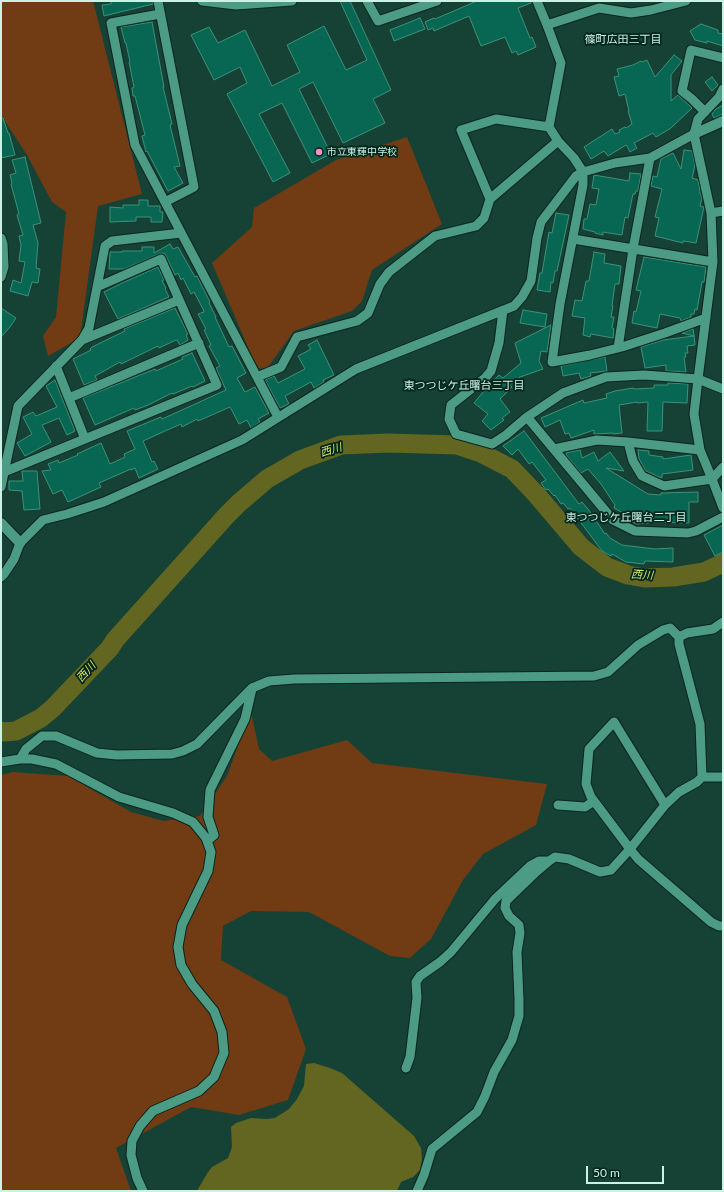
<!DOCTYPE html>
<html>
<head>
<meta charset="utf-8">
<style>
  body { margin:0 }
  #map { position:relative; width:724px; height:1192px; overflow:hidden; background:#164135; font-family:Lato,sans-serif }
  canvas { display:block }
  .frame { position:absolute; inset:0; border:2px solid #ccf2e5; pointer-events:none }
  .scale { position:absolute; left:586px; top:1166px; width:78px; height:18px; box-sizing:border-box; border:2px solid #ccf2e5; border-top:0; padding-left:5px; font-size:12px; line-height:14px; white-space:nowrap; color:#ccf2e5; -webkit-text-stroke:3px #03261d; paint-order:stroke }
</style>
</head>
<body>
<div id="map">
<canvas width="724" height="1192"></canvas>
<div class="frame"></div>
<div class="scale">50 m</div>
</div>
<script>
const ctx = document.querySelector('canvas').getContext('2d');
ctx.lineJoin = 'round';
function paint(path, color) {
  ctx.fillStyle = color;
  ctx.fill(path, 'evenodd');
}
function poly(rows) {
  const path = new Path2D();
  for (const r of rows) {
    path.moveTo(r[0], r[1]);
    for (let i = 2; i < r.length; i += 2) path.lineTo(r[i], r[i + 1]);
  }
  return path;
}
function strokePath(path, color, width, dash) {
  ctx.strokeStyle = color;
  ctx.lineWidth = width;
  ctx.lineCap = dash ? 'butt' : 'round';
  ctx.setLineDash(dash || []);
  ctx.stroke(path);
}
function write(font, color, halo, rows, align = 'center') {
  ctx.font = font + ' Lato,"Noto Sans JP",sans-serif';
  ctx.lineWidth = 3.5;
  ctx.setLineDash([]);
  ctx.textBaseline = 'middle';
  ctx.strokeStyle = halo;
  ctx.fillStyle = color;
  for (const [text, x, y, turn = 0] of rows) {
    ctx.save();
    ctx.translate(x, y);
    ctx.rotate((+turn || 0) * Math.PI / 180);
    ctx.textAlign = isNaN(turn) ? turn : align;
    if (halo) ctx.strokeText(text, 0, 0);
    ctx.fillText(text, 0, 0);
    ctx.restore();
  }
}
paint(poly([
  [1,1,93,1,142,194,98,206,80,338,48,356,43,336,56,317,66,212,52,202,27,155,1,115],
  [407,137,442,224,372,270,362,301,352,311,294,331,268,367,259,369,253,359,212,263,252,227,254,208,336,160],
  [250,707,259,749,272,761,347,740,372,763,547,784,536,825,483,854,463,880,431,939,410,958,390,956,309,912,251,911,223,926,221,960,287,997,306,1049,288,1100,239,1115,191,1107,116,1148,131,1191,1,1191,1,775,13,772,68,776,131,812,164,821,200,816,227,776,239,743]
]), '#713b14');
paint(poly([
  [314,1063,330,1068,342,1073,414,1136,421,1148,422,1159,420,1170,413,1177,401,1182,397,1191,198,1191,198,1189,208,1172,212,1167,228,1158,232,1147,231,1127,236,1123,251,1118,267,1119,275,1118,289,1109,297,1099,304,1086,306,1064]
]), '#626620');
strokePath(poly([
  [1,731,4,732,16,731,41,718,53,708,110,648,115,640,226,516,239,503,267,479,300,460,341,445,389,443,457,445,481,453,512,469,536,494,581,547,607,567,628,575,644,578,673,577,704,572,723,563]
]), '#626620', 19);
const building = poly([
  [111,1,152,1,153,4,104,16,102,5,111,4,111,1],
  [340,1,350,1,391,90,373,99,385,123,343,143,313,82,299,89,331,154,312,163,282,103,259,114,290,173,273,182,227,94,247,83,240,67,214,80,191,35,209,27,218,43,245,30,272,86,300,72,287,45,324,26,346,70,367,60,340,1],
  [477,1,531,1,531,3,518,8,530,38,532,37,536,47,518,55,516,51,512,53,505,37,481,46,469,16,434,31,433,28,428,30,425,22,434,18,435,19,477,1],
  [420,18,425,29,394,41,390,30,420,18],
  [152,22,164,87,163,87,172,124,170,125,180,166,174,167,183,183,168,191,147,151,146,152,142,136,145,135,135,96,133,96,132,88,134,87,129,62,130,62,126,43,125,43,121,27,152,22],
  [701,24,718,30,718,33,723,34,723,46,707,41,707,43,695,40,690,31,701,24],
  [674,55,682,61,671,75,671,101,678,95,692,108,671,128,656,137,653,133,634,143,637,148,630,152,627,146,626,145,608,156,604,151,591,159,584,147,612,129,615,134,620,132,619,130,625,127,626,128,632,124,628,111,629,111,625,94,619,96,614,77,619,76,617,69,633,65,641,61,642,62,647,60,655,77,674,55],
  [712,77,718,85,712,91,705,82,712,77],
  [723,105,723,114,714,118,712,114,716,109,723,105],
  [1,118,3,118,8,133,9,133,15,155,1,158,1,118],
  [684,150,692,151,695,165,692,178,698,180,700,191,700,194,701,195,702,198,700,206,704,207,696,243,683,241,683,243,655,236,659,218,655,217,662,189,651,186,653,176,657,177,661,159,673,153,681,169,684,150],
  [25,157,41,223,33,225,38,243,36,268,40,269,38,283,32,282,28,296,10,291,13,280,21,283,25,262,19,261,21,245,19,236,23,235,17,215,19,214,11,184,12,183,10,175,16,173,12,160,25,157],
  [630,173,641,174,638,191,636,191,635,194,633,194,628,218,625,217,622,235,603,232,603,235,595,233,595,232,583,229,584,219,587,219,590,204,596,205,599,189,592,188,594,175,629,181,630,173],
  [139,200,148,200,148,206,160,206,160,212,163,212,162,222,151,222,151,217,136,217,136,221,110,222,110,207,123,208,123,205,139,205,139,200],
  [556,213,569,215,557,271,555,271,553,283,551,282,550,292,537,290,540,273,542,273,549,232,552,233,556,213],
  [170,244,173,249,178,247,195,277,197,276,210,302,209,303,216,317,215,317,229,347,232,346,246,373,237,378,245,392,255,387,269,413,258,419,260,422,251,428,247,420,239,424,230,407,198,421,197,419,182,427,181,424,165,431,143,441,152,462,154,461,158,469,139,478,135,468,131,470,131,469,99,483,101,487,68,502,62,490,53,494,42,471,51,470,48,464,58,460,59,463,78,455,77,454,101,443,110,464,125,457,124,454,135,449,127,431,161,417,162,419,226,390,216,368,220,366,209,346,211,345,204,330,206,329,198,314,204,312,203,309,194,292,191,294,183,278,181,280,178,273,175,275,165,254,162,253,159,254,124,269,109,269,110,252,122,252,122,251,142,251,142,247,154,247,154,253,170,244],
  [594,252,605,254,604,263,621,266,619,284,615,284,612,306,613,306,611,317,614,317,612,328,614,329,613,338,591,334,590,337,583,335,585,318,572,316,575,300,582,301,586,281,589,281,594,252],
  [644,257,706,267,704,282,702,282,697,310,695,309,694,314,691,314,691,317,681,321,680,318,660,314,657,328,632,323,634,311,636,312,641,291,636,290,644,257],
  [158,267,164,280,162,281,166,288,165,289,169,297,118,319,104,292,122,283,158,267],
  [1,308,16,318,10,327,1,337,1,308],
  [175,308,188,334,186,335,188,340,180,345,177,340,176,340,159,348,158,346,121,364,120,362,95,376,97,380,84,385,73,359,91,350,90,349,92,347,125,331,124,329,175,308],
  [523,310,547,314,545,327,520,323,523,310],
  [551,325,547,352,541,351,539,361,543,369,520,377,510,385,512,387,500,399,510,412,502,418,504,420,491,430,482,421,488,414,474,403,483,392,499,375,503,378,521,363,515,343,551,325],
  [693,329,694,336,682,333,693,329],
  [694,336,695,345,687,346,688,353,685,353,686,357,684,357,686,372,666,371,666,365,645,368,641,347,663,340,694,336],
  [317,340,334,375,323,380,324,382,314,388,311,382,285,396,289,404,280,408,265,380,274,376,278,383,305,369,298,356,311,349,308,345,317,340],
  [192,353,205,381,193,387,192,386,173,394,172,393,148,405,135,410,134,408,95,425,83,398,155,369,156,371,183,359,182,357,192,353],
  [605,357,607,371,590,373,591,376,581,379,579,373,563,376,561,366,605,357],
  [55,380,75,431,67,435,59,418,42,425,51,442,25,456,17,443,32,434,23,417,33,412,36,416,57,407,46,386,55,380],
  [668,383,688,384,687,403,663,402,662,431,647,431,648,402,637,403,637,402,619,405,622,433,613,434,613,433,594,434,594,430,571,438,569,433,565,434,560,420,545,427,541,418,583,400,584,403,607,398,606,394,615,391,633,388,634,389,654,388,654,385,668,385,668,383],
  [524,431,579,504,582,502,588,509,605,534,606,533,610,538,622,545,655,549,673,548,673,562,645,561,644,564,626,562,612,554,611,556,602,551,570,508,568,509,563,503,561,504,555,495,554,496,548,489,546,490,541,483,546,480,532,462,529,464,518,449,512,455,503,446,524,431],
  [580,450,582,458,594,452,598,461,610,452,624,471,606,468,648,494,661,495,661,493,698,492,698,502,689,502,689,523,649,522,649,523,636,524,623,517,625,514,614,508,615,505,601,484,588,469,581,473,567,456,566,453,580,450],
  [638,450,649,451,649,455,663,457,663,459,691,455,693,470,662,474,662,478,659,477,646,471,639,459,638,450],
  [22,471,37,471,40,509,24,510,22,491,9,490,9,481,23,481,22,471],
  [723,525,723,552,715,556,704,535,723,525]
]);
paint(building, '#086753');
strokePath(building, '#3f9079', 1);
const street = poly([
  [158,1,194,187,165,202],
  [202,1,236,5,292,1],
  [367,1,378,21,437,1],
  [537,1,547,25,561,63,549,127,558,141,574,158,583,172,583,185,560,304,552,362,590,355,622,347,665,333,706,318],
  [160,14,111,23,135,145,278,417],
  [547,25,599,8,631,13,651,10,686,1],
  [723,89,719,97,698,119,694,134,711,213,713,262,698,379,694,414,700,450,712,479,723,508],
  [705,112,692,99,682,91,691,50,723,58],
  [490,199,461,130,496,119,549,127],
  [711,213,723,211],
  [1,238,3,244,4,267,1,277],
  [573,239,713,262],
  [503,310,499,343,491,371,485,378,451,405,449,419,456,434,492,444,506,435,527,417,563,393,606,377,644,375,698,379,723,389],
  [82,340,179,300],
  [618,348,633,249,650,158],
  [56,366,85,439],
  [257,377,281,367,297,337,357,321,368,313,380,284,389,272,435,236,476,226,484,218,490,199,558,141],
  [69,398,199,343],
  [527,417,613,520,635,531,688,533,696,531,723,517],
  [628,442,633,461,642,476,664,486,712,479,723,467],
  [554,449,597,440,628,442,700,450],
  [4,472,217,385,161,259,97,287],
  [1,487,18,406,82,340,89,328,105,246,112,241,181,233],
  [1,577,4,574,14,559,20,543,43,520,67,514,104,502,242,440,356,369,514,306,522,297,531,281,537,238,541,222,576,176,583,172,615,163,650,158,694,134],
  [20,759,26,749,42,736,56,736,97,753,117,755,172,754,183,751,197,744,252,688,269,681,294,679,594,676,608,672,638,645,663,630,670,628,679,637],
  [1,762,20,759,32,759,56,764,119,797,173,813,193,822,206,838,211,852,208,871,182,925,178,947,181,965,192,984,214,1011,222,1032,224,1053,214,1077,199,1091,153,1111,140,1126,132,1141,131,1155,137,1178,143,1191],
  [702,777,723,777],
  [558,805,585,807,594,801],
  [665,805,614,722,589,749,586,784,591,797,630,849,638,859,711,922,719,926,723,926],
  [207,841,214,835,208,817,210,790,245,719,252,689],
  [406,1068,410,1057,417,998,416,982,420,976,440,962,451,952,495,899,530,866,539,861,549,861],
  [417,1191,424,1175,432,1149,477,1112,485,1096,494,1072,512,1040,519,1016,519,999,517,952,520,933,519,925,509,916,505,908,506,901,536,872,549,861,555,857,569,859,600,872,611,870,630,849,665,805,679,792,697,782,702,777,700,724,679,644,679,637,687,633,713,629,723,622]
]);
const secondary = poly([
  [694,134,723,121],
  [1,523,20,543]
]);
strokePath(street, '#0b251e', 11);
strokePath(secondary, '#0b251e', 12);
strokePath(street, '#4c9c85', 9);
strokePath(secondary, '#4c9c85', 10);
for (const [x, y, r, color] of [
  [319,152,4,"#fd8ec0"]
]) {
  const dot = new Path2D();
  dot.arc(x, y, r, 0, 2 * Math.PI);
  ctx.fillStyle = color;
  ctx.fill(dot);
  strokePath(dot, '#03261d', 1.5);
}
write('10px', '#ccf2e5', '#03261d', [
  ["市立東輝中学校",327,152]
], 'left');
write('11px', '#ccf2e5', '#03261d', [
  ["篠町広田三丁目",623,39],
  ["東つつじケ丘曙台三丁目",464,385],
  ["東つつじケ丘曙台二丁目",626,517]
]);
write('italic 11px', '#d8e067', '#03261d', [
  ["西川",331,450,-17],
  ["西川",642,575,4],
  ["西川",86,672,-48]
]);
</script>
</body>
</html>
